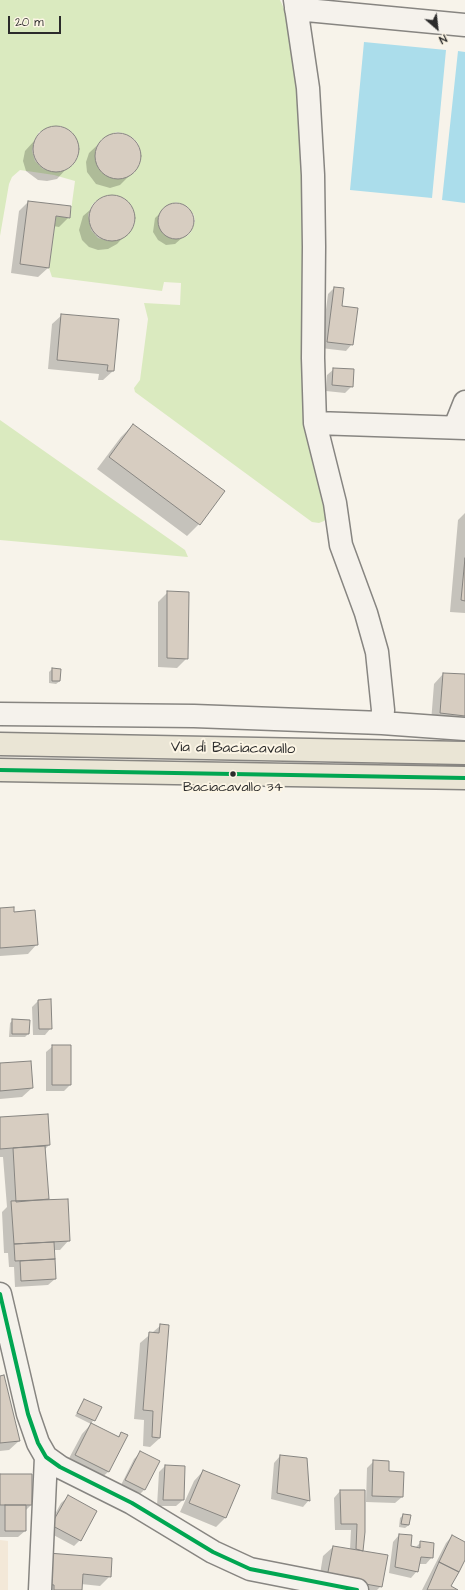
<!DOCTYPE html>
<html>
<head>
<meta charset="utf-8">
<style>
  body { margin:0 }
  #map { position:relative; width:465px; height:1590px; overflow:hidden; background:#f7f3ea; font-family:"Architects Daughter",sans-serif }
  canvas { display:block }
  .north { position:absolute; left:417px; top:8px; width:40px; height:40px; -webkit-text-stroke:3px #fcf5e5; paint-order:stroke; rotate:152deg; font-size:11px; font-weight:700; line-height:16px; text-align:center; color:#2b2b2b }
  .north::after { content:''; display:block; margin:auto; width:14px; height:18px; background:#2b2b2b; clip-path:polygon(50% 0,100% 100%,50% 72%,0 100%) }
  .scale { position:absolute; left:8px; top:16px; width:53px; height:18px; box-sizing:border-box; border:2px solid #2b2b2b; border-top:0; padding-left:5px; font-size:12px; line-height:14px; white-space:nowrap; color:#2b2b2b; -webkit-text-stroke:3px #fcf5e5; paint-order:stroke }
</style>
</head>
<body>
<div id="map">
<canvas width="465" height="1590"></canvas>
<div class="north">N</div>
<div class="scale">20 m</div>
</div>
<script>
const ctx = document.querySelector('canvas').getContext('2d');
ctx.lineJoin = 'round';
function paint(path, color) {
  ctx.fillStyle = color;
  ctx.fill(path, 'evenodd');
}
function poly(rows) {
  const path = new Path2D();
  for (const r of rows) {
    if (r.length === 3) {
      path.moveTo(r[0] + r[2], r[1]);
      path.arc(r[0], r[1], r[2], 0, 2 * Math.PI);
      continue;
    }
    path.moveTo(r[0], r[1]);
    for (let i = 2; i < r.length; i += 2) path.lineTo(r[i], r[i + 1]);
  }
  return path;
}
function strokePath(path, color, width, dash) {
  ctx.strokeStyle = color;
  ctx.lineWidth = width;
  ctx.lineCap = dash ? 'butt' : 'round';
  ctx.setLineDash(dash || []);
  ctx.stroke(path);
}
function write(font, color, halo, rows, align = 'center') {
  ctx.font = font + ' "Architects Daughter",sans-serif';
  ctx.lineWidth = 4;
  ctx.setLineDash([]);
  ctx.textBaseline = 'middle';
  ctx.strokeStyle = halo;
  ctx.fillStyle = color;
  for (const [text, x, y, turn = 0] of rows) {
    ctx.save();
    ctx.translate(x, y);
    ctx.rotate((+turn || 0) * Math.PI / 180);
    ctx.textAlign = isNaN(turn) ? turn : align;
    if (halo) ctx.strokeText(text, 0, 0);
    ctx.fillText(text, 0, 0);
    ctx.restore();
  }
}
paint(poly([
  [0,1540,8,1541,8,1590,0,1590]
]), '#f3e8d8');
paint(poly([
  [0,0,280,0,288,17,300,87,305,194,301,345,302,386,307,417,327,518,324,521,319,523,312,522,135,392,134,388,140,380,148,319,144,303,180,305,181,283,164,282,162,291,52,277,49,268,56,216,70,218,75,181,54,175,20,170,12,177,9,184,0,236],
  [54,126,61,126,71,131,75,137,79,147,78,157,74,164,68,169,58,172,43,169,35,161,32,151,34,141,39,132],
  [116,132,123,133,133,138,138,143,141,153,140,164,134,173,120,179,105,175,98,168,95,158,96,147,102,139],
  [113,195,124,198,131,205,134,212,135,223,130,232,123,238,108,241,98,238,91,230,88,215,92,205,96,201,104,196],
  [176,202,187,206,194,215,195,221,191,232,187,236,178,239,173,239,164,234,159,225,158,220,161,211,165,207],
  [0,420,185,550,188,557,0,540]
]), '#daeabf');
paint(poly([
  [364,42,446,50,432,198,350,190],
  [458,51,465,52,465,203,442,200]
]), '#abddeb');
paint(poly([
  [54,127,64,128,70,132,76,140,78,147,77,157,57,179,47,181,38,180,26,171,23,161,25,151,44,130],
  [116,133,123,134,132,138,137,143,140,153,139,163,136,169,120,185,110,188,96,184,87,172,86,162,89,153,107,136],
  [113,196,123,199,130,206,133,212,134,223,131,229,117,244,108,249,98,250,89,247,82,240,79,230,83,216,105,197],
  [28,202,69,217,59,227,53,226,48,268,38,277,11,273,19,211],
  [176,203,186,207,193,215,193,226,190,231,175,244,166,245,158,240,153,232,155,218,170,204],
  [334,288,352,344,346,351,321,348,328,294],
  [62,315,118,320,113,371,103,380,98,380,99,374,48,369,52,324],
  [334,369,352,386,345,393,326,391,327,375],
  [133,425,199,524,187,536,97,469,121,437],
  [465,513,465,613,450,612,458,520],
  [168,592,187,658,177,668,158,667,158,602],
  [52,669,60,681,56,684,49,683,49,672],
  [443,674,465,675,465,726,431,722,434,684],
  [0,909,13,913,37,944,28,954,0,956],
  [38,1001,51,1028,45,1035,33,1035,32,1007],
  [13,1020,29,1021,28,1034,25,1037,9,1037,10,1023],
  [53,1046,70,1085,64,1091,46,1091,46,1052],
  [0,1064,32,1088,22,1097,0,1099],
  [0,1118,49,1145,44,1150,48,1200,69,1240,60,1250,53,1250,55,1279,48,1285,15,1287,14,1267,9,1267,8,1253,4,1253,2,1212,7,1207,3,1157,0,1157],
  [160,1326,160,1438,150,1447,143,1446,144,1420,134,1419,140,1343],
  [0,1377,19,1441,9,1450,0,1451],
  [84,1400,101,1407,91,1424,75,1416],
  [91,1424,117,1437,122,1433,127,1436,108,1472,98,1481,66,1464,82,1434],
  [141,1452,159,1462,144,1490,138,1496,120,1487,134,1459],
  [280,1456,309,1500,303,1507,271,1499,274,1463],
  [374,1461,402,1497,395,1503,366,1502,367,1468],
  [165,1466,183,1500,176,1506,157,1506,159,1472],
  [203,1471,239,1486,225,1518,216,1527,180,1512,194,1481],
  [0,1475,31,1505,25,1511,25,1531,18,1537,0,1537],
  [340,1491,364,1532,362,1552,381,1586,377,1590,339,1590,318,1586,323,1556,333,1547,350,1550,351,1530,335,1530,334,1498],
  [68,1497,80,1540,74,1546,46,1531,61,1503],
  [403,1515,410,1516,409,1525,405,1528,399,1527,400,1518],
  [399,1535,410,1547,415,1548,421,1542,432,1557,426,1564,419,1564,417,1571,411,1578,389,1573,393,1542],
  [452,1536,465,1543,465,1558,450,1586,456,1590,422,1590,446,1543],
  [39,1563,110,1576,100,1586,81,1584,81,1590,37,1590]
]), '#0003');
const building = poly([
  [56,149,23],
  [118,156,23],
  [112,218,23],
  [28,201,71,206,70,218,56,216,49,268,20,264,28,201],
  [176,221,18],
  [334,287,344,288,342,306,358,308,353,345,327,342,334,287],
  [61,314,119,319,114,371,107,371,108,365,57,360,61,314],
  [333,368,354,369,353,387,332,385,333,368],
  [133,424,225,491,200,525,109,457,133,424],
  [465,558,465,601,461,600,465,558],
  [167,591,189,592,188,659,167,658,167,591],
  [52,668,61,669,60,681,52,681,52,668],
  [443,673,465,674,465,716,440,713,443,673],
  [14,907,14,912,35,910,38,945,0,948,0,908,14,907],
  [51,999,52,1029,39,1029,38,1000,51,999],
  [12,1019,30,1020,29,1034,12,1034,12,1019],
  [52,1045,71,1045,71,1085,52,1085,52,1045],
  [31,1061,33,1088,0,1091,0,1063,31,1061],
  [48,1114,50,1145,0,1149,0,1117,48,1114],
  [45,1146,49,1199,16,1202,13,1148,45,1146],
  [68,1199,70,1241,14,1244,11,1201,68,1199],
  [54,1242,55,1259,15,1261,14,1244,54,1242],
  [55,1259,56,1279,21,1281,20,1261,55,1259],
  [160,1324,169,1325,160,1438,152,1437,153,1411,143,1410,149,1332,159,1333,160,1324],
  [4,1375,20,1441,0,1443,0,1376,4,1375],
  [84,1399,102,1407,95,1421,77,1413,84,1399],
  [91,1423,119,1437,121,1432,128,1435,109,1472,75,1455,91,1423],
  [140,1451,160,1461,145,1490,125,1480,140,1451],
  [280,1455,307,1458,310,1501,277,1493,280,1455],
  [373,1460,389,1461,389,1471,404,1472,403,1497,372,1496,373,1460],
  [165,1465,185,1466,184,1500,163,1500,165,1465],
  [203,1470,240,1485,226,1518,189,1503,203,1470],
  [0,1474,32,1474,32,1505,0,1505,0,1474],
  [340,1490,365,1490,365,1532,363,1551,356,1549,357,1524,341,1524,340,1490],
  [68,1495,97,1511,81,1541,51,1525,68,1495],
  [5,1505,26,1505,26,1531,5,1531,5,1505],
  [403,1514,411,1515,409,1525,401,1524,403,1514],
  [399,1534,412,1535,411,1546,420,1548,420,1541,434,1543,433,1558,421,1557,418,1572,395,1567,399,1534],
  [452,1535,465,1542,465,1560,459,1572,439,1562,452,1535],
  [333,1546,388,1555,382,1587,327,1577,333,1546],
  [48,1553,112,1558,111,1577,83,1574,82,1590,54,1590,54,1585,46,1584,48,1553],
  [439,1562,459,1572,451,1586,458,1590,427,1590,439,1562]
]);
paint(building, '#d7cdc1');
strokePath(building, '#878581', 1);
const minor = poly([
  [295,0,308,88,313,175,314,247,313,358,315,423,335,503,341,545,366,613,377,652,383,710,382,723],
  [296,9,465,25],
  [315,423,465,428],
  [455,427,465,402],
  [0,714,194,716,382,723,465,729],
  [0,1294,28,1414,38,1443,46,1457,60,1467,132,1503,213,1552,250,1569,357,1590],
  [40,1590,46,1457]
]);
const major = poly([
  [0,744,465,753],
  [0,770,465,778]
]);
strokePath(minor, '#878581', 25);
strokePath(major, '#878581', 25);
strokePath(minor, '#f5f2ec', 22);
strokePath(major, '#eae5d5', 22);
strokePath(poly([
  [0,770,465,778],
  [0,1294,28,1414,38,1443,46,1457,60,1467,132,1503,213,1552,250,1569,357,1590]
]), '#00a651', 4);
for (const [x, y, r, color] of [
  [233,774,3.5,"#2b2b2b"]
]) {
  const dot = new Path2D();
  dot.arc(x, y, r, 0, 2 * Math.PI);
  ctx.fillStyle = color;
  ctx.fill(dot);
  strokePath(dot, '#fcf5e5', 1.5);
}
write('14px', '#2b2b2b', '#fcf5e5', [
  ["Baciacavallo 34",233,788]
]);
write('15px', '#2b2b2b', '#fcf5e5', [
  ["Via di Baciacavallo",233,749,1]
]);
</script>
</body>
</html>
